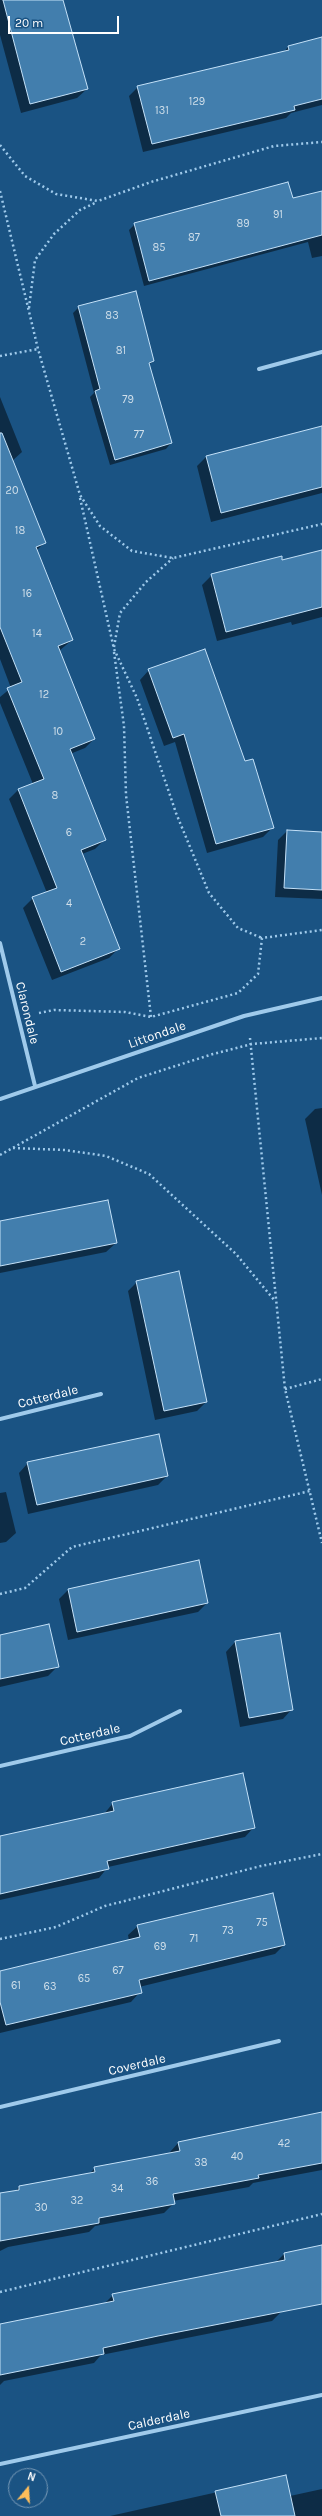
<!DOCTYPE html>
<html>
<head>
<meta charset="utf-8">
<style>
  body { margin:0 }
  #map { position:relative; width:322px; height:2516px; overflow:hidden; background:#1a5383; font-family:Karla,sans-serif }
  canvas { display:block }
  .north { position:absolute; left:8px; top:2468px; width:40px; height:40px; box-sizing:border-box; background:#1a5383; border:1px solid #7698b5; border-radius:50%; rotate:18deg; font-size:11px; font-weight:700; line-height:16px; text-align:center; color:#fff }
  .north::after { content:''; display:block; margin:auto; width:14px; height:18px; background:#febd5a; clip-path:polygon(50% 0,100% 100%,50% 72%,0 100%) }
  .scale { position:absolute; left:8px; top:16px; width:111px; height:18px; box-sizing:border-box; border:2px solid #fff; border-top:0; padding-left:5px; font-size:12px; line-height:14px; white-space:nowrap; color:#fff; -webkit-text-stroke:3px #1a5383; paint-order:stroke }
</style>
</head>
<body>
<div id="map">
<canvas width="322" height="2516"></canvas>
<div class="north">N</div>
<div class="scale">20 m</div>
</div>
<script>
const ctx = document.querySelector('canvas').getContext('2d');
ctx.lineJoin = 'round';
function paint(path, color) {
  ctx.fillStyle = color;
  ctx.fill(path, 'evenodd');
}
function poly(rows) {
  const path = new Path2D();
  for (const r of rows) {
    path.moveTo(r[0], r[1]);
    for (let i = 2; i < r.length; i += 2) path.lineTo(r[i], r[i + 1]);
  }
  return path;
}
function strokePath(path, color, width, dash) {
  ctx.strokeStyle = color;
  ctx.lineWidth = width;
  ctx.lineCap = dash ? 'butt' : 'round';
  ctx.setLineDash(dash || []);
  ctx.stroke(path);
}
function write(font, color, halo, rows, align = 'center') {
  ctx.font = font + ' Karla,sans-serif';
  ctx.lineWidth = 3.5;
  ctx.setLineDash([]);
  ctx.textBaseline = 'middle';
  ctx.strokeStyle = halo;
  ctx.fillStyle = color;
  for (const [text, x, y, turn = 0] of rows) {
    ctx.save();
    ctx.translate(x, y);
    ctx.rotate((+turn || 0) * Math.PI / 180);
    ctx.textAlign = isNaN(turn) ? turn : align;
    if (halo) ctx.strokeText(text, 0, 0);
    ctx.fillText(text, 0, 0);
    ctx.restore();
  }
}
paint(poly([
  [0,0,63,0,87,89,77,98,21,113,0,35],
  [322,39,322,105,291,113,286,118,143,152,129,96,138,87,284,52,288,47],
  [322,192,322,256,312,258,308,242,144,286,129,230,135,224,292,200],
  [79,307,153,361,148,366,171,443,166,449,110,465,90,397,94,393,73,313],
  [0,397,22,452,12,461,44,543,36,551,72,640,59,651,94,739,85,748,70,754,105,839,95,849,82,854,119,948,109,958,52,980,23,908,33,898,47,893,9,799,18,790,33,784,0,703,0,697,11,688,0,659],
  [322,427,322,493,211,522,197,466,206,457],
  [322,551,322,617,292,625,291,622,217,641,202,585,212,575],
  [149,670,244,762,272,828,263,837,207,853,175,742,164,746,140,680],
  [287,831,322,833,322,899,275,897,278,840],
  [322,1108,322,1195,305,1119,315,1109],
  [0,1222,116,1243,106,1252,0,1273],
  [137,1282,206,1402,197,1411,155,1420,128,1291],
  [28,1463,167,1476,158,1485,28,1514,19,1473],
  [6,1492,16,1533,6,1542,0,1543,0,1493],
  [68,1590,207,1603,198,1612,68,1640,59,1599],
  [0,1635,57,1667,48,1676,0,1687],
  [235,1642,292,1709,283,1719,240,1727,226,1652],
  [113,1803,254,1827,245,1837,108,1867,99,1878,0,1900,0,1837,104,1814],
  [138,1926,284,1945,275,1954,139,1987,140,1992,131,2002,0,2033,0,1972,129,1941,128,1935],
  [322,2113,322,2170,253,2183,249,2187,173,2201,174,2203,164,2213,95,2226,89,2232,8,2247,0,2251,0,2194,15,2192,19,2187,88,2175,95,2168,170,2154,170,2152,179,2142],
  [322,2246,322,2303,281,2312,272,2321,101,2355,94,2363,4,2381,0,2385,0,2330,104,2304,113,2295,275,2263,284,2254],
  [285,2477,290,2496,322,2489,322,2516,110,2516]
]), '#0007');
const building = poly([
  [3,0,63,0,88,89,30,104,3,0],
  [322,37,322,99,294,106,295,110,152,144,137,86,289,50,288,46,322,37],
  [288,182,293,198,322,191,322,235,149,281,134,223,288,182],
  [136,291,154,361,149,363,172,443,115,460,95,391,100,389,78,306,136,291],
  [322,426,322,487,221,513,206,456,322,426],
  [0,433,2,433,46,543,36,547,73,640,58,646,95,739,70,749,106,840,81,850,120,949,61,972,32,897,57,888,18,789,44,779,7,688,22,682,0,627,0,433],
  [322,550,322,607,226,632,211,574,282,556,282,560,322,550],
  [205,649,245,761,253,759,274,828,216,844,184,734,173,738,148,669,205,649],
  [287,830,322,832,322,890,284,888,287,830],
  [108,1200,117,1243,0,1266,0,1221,108,1200],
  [179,1271,207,1402,164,1411,136,1281,179,1271],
  [159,1434,168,1476,37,1505,27,1462,159,1434],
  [199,1560,208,1603,77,1632,68,1589,199,1560],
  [49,1624,59,1667,0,1679,0,1635,49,1624],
  [280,1633,293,1710,249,1718,235,1641,280,1633],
  [243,1773,255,1828,107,1861,109,1869,0,1894,0,1836,114,1811,112,1802,243,1773],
  [273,1893,285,1945,139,1980,142,1993,6,2025,0,2002,0,1971,140,1937,137,1925,273,1893],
  [322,2112,322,2163,258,2175,259,2178,173,2194,175,2204,99,2218,99,2223,0,2241,0,2193,19,2190,19,2186,95,2172,94,2167,180,2151,178,2142,322,2112],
  [322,2245,322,2304,158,2336,103,2348,104,2354,0,2375,0,2324,114,2301,112,2294,285,2260,284,2253,322,2245],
  [286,2475,295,2516,221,2516,215,2491,286,2475]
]);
paint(building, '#427ead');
strokePath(building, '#c4e1f8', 1);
strokePath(poly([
  [0,145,25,176,56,194,98,201,151,182,274,146,322,142],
  [0,191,38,349,80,495,100,526,132,551,173,558,322,524],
  [29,308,35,260,54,234,80,210,97,202],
  [0,356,38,349],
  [80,498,114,649,137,698,176,813,209,893,238,928,262,938],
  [114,647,120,613,146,582,173,558],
  [114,652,124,726,126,795,151,1017],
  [39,1013,54,1010,125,1012,151,1017,238,993,258,974,262,938,322,930],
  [250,1038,285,1389,322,1543],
  [13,1148,65,1150,106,1156,149,1174,236,1254,275,1301],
  [0,1155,138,1078,213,1054,252,1044,322,1038],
  [285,1389,322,1379],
  [0,1594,25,1588,72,1547,310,1491],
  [0,1939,56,1927,105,1906,261,1866,322,1854],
  [0,2292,322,2214]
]), '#9fcaeb', 2.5, [2, 3]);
strokePath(poly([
  [259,369,322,352],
  [0,943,35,1086],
  [0,1099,244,1016,322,998],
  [0,1419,101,1394],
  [0,1766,130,1736,180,1711],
  [0,2107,279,2041],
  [0,2464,322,2395]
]), '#9fcaeb', 4);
write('11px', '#d0dfea', null, [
  ["129",197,102],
  ["131",162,111],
  ["91",278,215],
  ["89",243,224],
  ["87",194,238],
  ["85",159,248],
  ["83",112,316],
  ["81",121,351],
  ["79",128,400],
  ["77",139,435],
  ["20",12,491],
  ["18",20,531],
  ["16",27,594],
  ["14",37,634],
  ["12",44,695],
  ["10",58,732],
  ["8",55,796],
  ["6",69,833],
  ["4",69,904],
  ["2",83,942],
  ["75",262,1923],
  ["73",228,1931],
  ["71",194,1939],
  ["69",160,1947],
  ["67",118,1971],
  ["65",84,1979],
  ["61",16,1986],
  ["63",50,1987],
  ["42",284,2144],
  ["40",237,2157],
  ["38",201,2163],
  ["36",152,2182],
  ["34",117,2189],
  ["32",77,2201],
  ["30",41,2208]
]);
write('13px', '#fff', '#1a5383', [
  ["Clarondale",27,1013,76],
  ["Littondale",157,1035,-19],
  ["Cotterdale",48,1397,-14],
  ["Cotterdale",90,1735,-13],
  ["Coverdale",137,2065,-13],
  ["Calderdale",159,2420,-12]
]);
</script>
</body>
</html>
